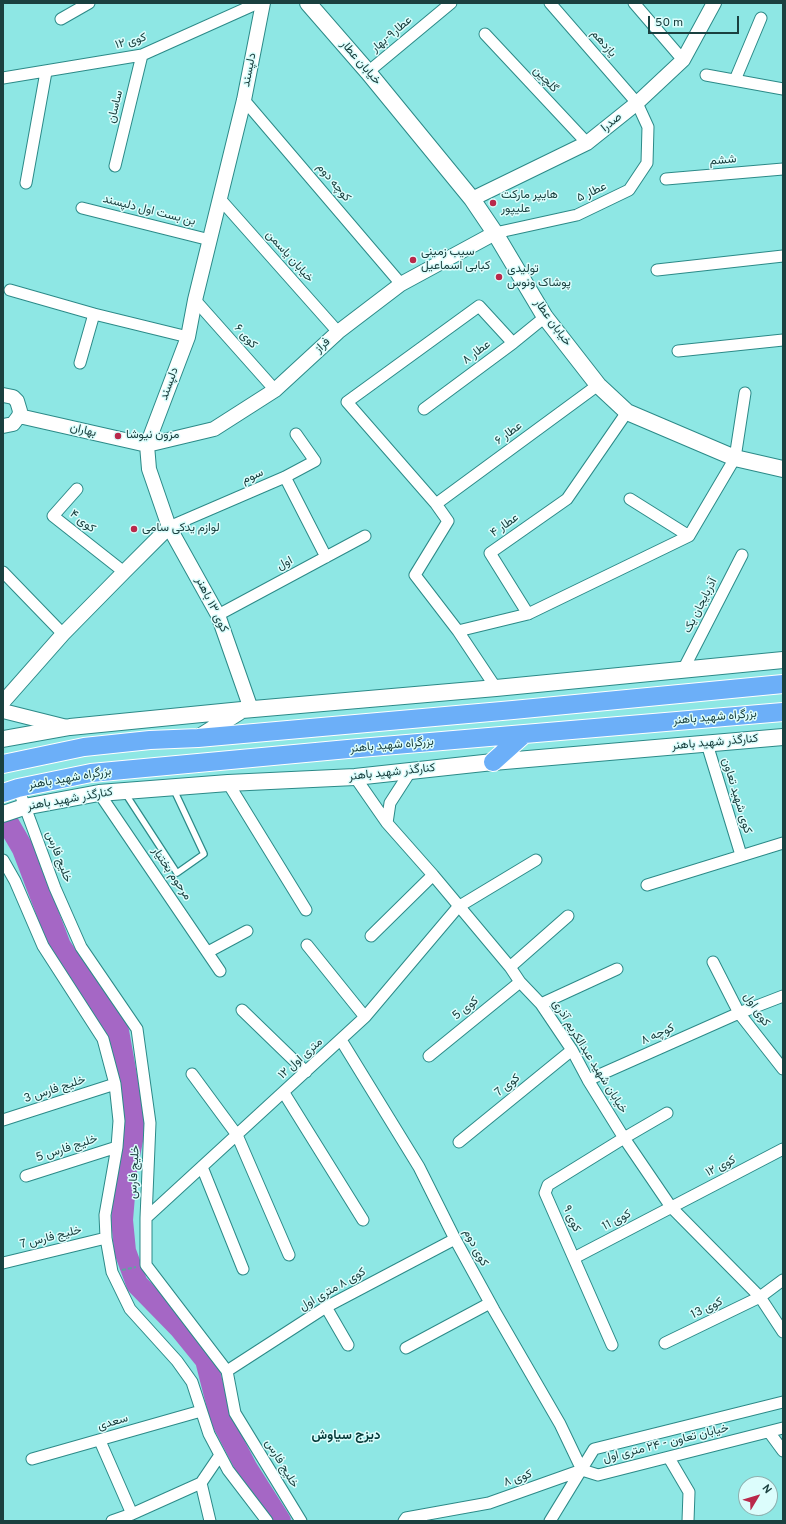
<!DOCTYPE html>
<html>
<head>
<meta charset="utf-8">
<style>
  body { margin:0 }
  #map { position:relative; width:786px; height:1524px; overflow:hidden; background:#8ee7e4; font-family:Overpass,sans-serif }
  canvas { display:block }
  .frame { position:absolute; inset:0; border:4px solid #1a403f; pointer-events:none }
  .north { position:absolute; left:738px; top:1476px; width:40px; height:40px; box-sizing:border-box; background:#dcfdfc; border:1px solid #8eb1b0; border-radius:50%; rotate:52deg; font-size:11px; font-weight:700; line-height:16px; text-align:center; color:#1a403f }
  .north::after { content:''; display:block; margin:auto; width:14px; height:18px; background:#b9294b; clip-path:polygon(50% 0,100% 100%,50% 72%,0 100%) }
  .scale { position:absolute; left:648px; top:16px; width:91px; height:18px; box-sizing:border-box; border:2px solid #1a403f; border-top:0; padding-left:5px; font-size:12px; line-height:14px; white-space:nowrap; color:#1a403f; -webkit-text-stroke:3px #dcfdfc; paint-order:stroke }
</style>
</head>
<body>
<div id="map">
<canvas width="786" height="1524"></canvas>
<div class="frame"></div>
<div class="north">N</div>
<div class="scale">50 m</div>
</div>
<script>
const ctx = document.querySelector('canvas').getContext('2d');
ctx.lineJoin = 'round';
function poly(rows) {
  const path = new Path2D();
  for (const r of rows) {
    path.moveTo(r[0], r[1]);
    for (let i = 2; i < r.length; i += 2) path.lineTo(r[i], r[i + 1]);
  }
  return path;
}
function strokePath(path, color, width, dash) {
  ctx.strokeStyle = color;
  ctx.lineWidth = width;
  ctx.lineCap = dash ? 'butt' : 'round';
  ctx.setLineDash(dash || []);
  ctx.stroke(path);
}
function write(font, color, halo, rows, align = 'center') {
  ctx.font = font + ' Overpass,Vazirmatn,sans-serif';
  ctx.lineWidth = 3;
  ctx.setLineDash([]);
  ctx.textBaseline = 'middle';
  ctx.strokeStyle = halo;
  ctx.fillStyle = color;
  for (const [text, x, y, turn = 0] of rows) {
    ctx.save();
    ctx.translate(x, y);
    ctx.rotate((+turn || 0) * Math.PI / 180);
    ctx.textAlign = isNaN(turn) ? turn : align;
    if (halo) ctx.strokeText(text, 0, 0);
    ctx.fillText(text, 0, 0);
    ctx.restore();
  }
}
strokePath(poly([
  [5,818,23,849,60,946,118,1031,135,1125,126,1171,122,1220,125,1251,137,1284,180,1328,206,1360,221,1419,247,1469,280,1521]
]), '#a567c5', 22);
const service = poly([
  [125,793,177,873,204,854,174,790]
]);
const minor = poly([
  [634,3,683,60],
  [61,19,89,3],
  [485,34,587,143],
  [368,72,451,3],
  [706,75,783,89],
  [3,78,142,55,258,3],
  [735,80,761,18],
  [244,100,401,284],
  [115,166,142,55],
  [666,179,783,169],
  [26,183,46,72],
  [220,199,338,332],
  [82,208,210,240],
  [495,233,577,215,629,190,647,163,648,127,637,103,550,3],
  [657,270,783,256],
  [10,290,94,314,188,337],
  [195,300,275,390],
  [678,351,783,340],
  [80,363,94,314],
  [424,409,513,343,545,317],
  [285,477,326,557],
  [77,489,53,516,124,572],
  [630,499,689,536],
  [436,504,598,385],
  [169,527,285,477,315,461,296,434],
  [689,536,735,458,745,393],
  [3,572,63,634],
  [528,614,689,536],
  [218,615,365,536],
  [458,631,528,614,490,553,567,499,627,412],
  [683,670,742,555],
  [496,688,458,631,415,575,448,521,436,504,347,402,479,306,513,343],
  [707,744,741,855],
  [355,777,387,823,433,875,510,967,520,982,541,1004,572,1050,588,1080,624,1138,671,1207,760,1297,783,1332],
  [228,783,306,910],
  [18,788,55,888,81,947,137,1029,150,1123,146,1218,146,1265,227,1371,235,1413,301,1521],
  [99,793,220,971],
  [387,823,390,803,410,772],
  [3,860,15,881,43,946,103,1039,115,1084,119,1121,117,1147,105,1215,106,1238,112,1272,130,1309,177,1361,192,1382,209,1434,228,1470,267,1521],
  [647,885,783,843],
  [371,936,433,875],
  [307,945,365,1017],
  [208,952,247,931],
  [713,962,739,1013,783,1069],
  [510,967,568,916],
  [541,1004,617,969],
  [242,1010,306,1072],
  [341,1040,419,1167,455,1239,494,1310,560,1424,582,1470],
  [429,1056,520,982],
  [192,1074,237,1135,289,1255],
  [588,1080,739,1013,783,996],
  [284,1093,363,1220],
  [3,1120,115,1084],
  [459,1142,572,1050],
  [202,1167,243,1269],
  [26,1176,117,1147],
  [146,1218,365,1017,458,907,536,860],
  [574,1258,783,1149],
  [3,1263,106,1238],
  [326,1307,348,1345],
  [665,1343,760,1297,783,1280],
  [612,1345,545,1193,548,1185,624,1138,667,1113],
  [406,1348,490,1303],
  [227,1371,326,1307,455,1239],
  [769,1432,783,1451],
  [100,1441,132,1514],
  [669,1458,689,1492,688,1521],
  [32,1459,201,1411],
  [582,1470,598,1475,783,1428],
  [201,1483,210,1521],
  [201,1483,220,1455],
  [112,1521,132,1514,201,1483],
  [404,1521,406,1518,489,1503,582,1470],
  [550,1521,594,1449,783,1402]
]);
const tertiary = poly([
  [472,199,587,143,637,103,683,60,714,3],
  [3,395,13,397,17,401,20,411,19,416,13,424,3,426],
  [19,416,147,445,214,429,275,390,338,332,401,284,495,233],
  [3,702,63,634,124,572,169,527],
  [251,709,218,615,169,527,149,469,147,445,188,337,195,300,244,100,263,3],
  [3,711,67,727]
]);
const secondary = poly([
  [308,3,368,72,472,199,495,233,545,317,598,385,627,412,735,458,783,469],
  [198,738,239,712],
  [3,739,70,727,242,710,496,688,783,660],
  [3,814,24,807,99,793,228,783,355,777,493,762,783,737]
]);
const trunk = poly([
  [493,762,522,736],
  [3,764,84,747,150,740,198,738,513,710,783,684],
  [3,793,18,788,91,773,348,749,783,712]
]);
strokePath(service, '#2c8a88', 8);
strokePath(minor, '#2c8a88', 13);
strokePath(tertiary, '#2c8a88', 16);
strokePath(secondary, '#2c8a88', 18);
strokePath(trunk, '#fff', 20);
strokePath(poly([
  [122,1270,136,1267]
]), '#5fa3a1', 2, [4, 2]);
strokePath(service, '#fff', 5.5);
strokePath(minor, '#fff', 11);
strokePath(tertiary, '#fff', 14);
strokePath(secondary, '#fff', 16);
strokePath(trunk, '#6caff8', 18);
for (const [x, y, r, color] of [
  [493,203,4,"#b9294b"],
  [413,260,4,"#b9294b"],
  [499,277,4,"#b9294b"],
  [118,436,4,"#b9294b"],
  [134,529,4,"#b9294b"]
]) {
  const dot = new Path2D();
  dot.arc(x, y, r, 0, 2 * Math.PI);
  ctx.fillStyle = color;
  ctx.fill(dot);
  strokePath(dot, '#dcfdfc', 1.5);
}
write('12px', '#1a403f', '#dcfdfc', [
  ["عطار۹-بهار",392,35,-40],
  ["کوی ۱۲",131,42,-15],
  ["یازدهم",603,44,49],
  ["خیابان عطار",360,63,49],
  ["دلپسند",250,70,-79],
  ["گلچین",545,80,47],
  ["ساسان",116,107,-76],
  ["صدرا",612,123,-39],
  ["ششم",723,161,-5],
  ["کوچه دوم",333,183,50],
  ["عطار ۵",592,193,-25],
  ["بن بست اول دلپسند",149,211,14],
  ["خیابان یاسمن",289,257,48],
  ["خیابان عطار",552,323,54],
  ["کوی ۶",245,337,48],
  ["فراز",323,346,-43],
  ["عطار ۸",477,353,-37],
  ["دلپسند",170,384,-70],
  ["بهاران",83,431,13],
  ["عطار ۶",509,434,-36],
  ["سوم",253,477,-23],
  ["کوی ۴",82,522,38],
  ["عطار ۴",505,526,-35],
  ["اول",285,564,-28],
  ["کوی ۱۳ باهنر",211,605,64],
  ["آذربایجان یک",701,606,-63],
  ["بزرگراه شهید باهنر",715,718,-5],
  ["کنارگذر شهید باهنر",715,743,-5],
  ["بزرگراه شهید باهنر",392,746,-5],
  ["کنارگذر شهید باهنر",392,773,-6],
  ["بزرگراه شهید باهنر",70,779,-10],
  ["کوی شهید تعاون",736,796,73],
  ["کنارگذر شهید باهنر",70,800,-10],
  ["خلیج فارس",58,857,69],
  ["مرحوم بختیار",171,874,56],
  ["کوی 5",466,1009,-39],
  ["کوی اول",756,1010,56],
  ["کوچه ۸",658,1035,-24],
  ["خیابان شهید عبدالکریم آذری",589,1057,58],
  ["۱۲ متری اول",301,1059,-42],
  ["کوی 7",508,1086,-39],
  ["خلیج فارس 3",55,1090,-18],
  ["خلیج فارس 5",67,1149,-18],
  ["کوی ۱۲",721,1167,-27],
  ["خلیج فارس",135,1172,-87],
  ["کوی ۹",571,1219,66],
  ["کوی 11",617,1221,-28],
  ["خلیج فارس 7",51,1238,-14],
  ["کوی دوم",475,1248,62],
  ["کوی ۸ متری اول",333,1290,-30],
  ["کوی 13",707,1309,-26],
  ["سعدی",113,1423,-16],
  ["خیابان تعاون - ۲۴ متری اول",666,1444,-14],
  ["خلیج فارس",281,1464,59],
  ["کوی ۸",518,1479,-19]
]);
write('12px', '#1a403f', '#dcfdfc', [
  ["هایپر مارکت",501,196],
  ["علیپور",501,210],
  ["سیب زمینی",421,253],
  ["کبابی اسماعیل",421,267],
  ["تولیدی",507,270],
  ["پوشاک ونوس",507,284],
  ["مزون نیوشا",126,436],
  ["لوازم یدکی سامی",142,529]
], 'left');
write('bold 13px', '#043938', '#dcfdfc', [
  ["دیزج سیاوش",346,1436]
]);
</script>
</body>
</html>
